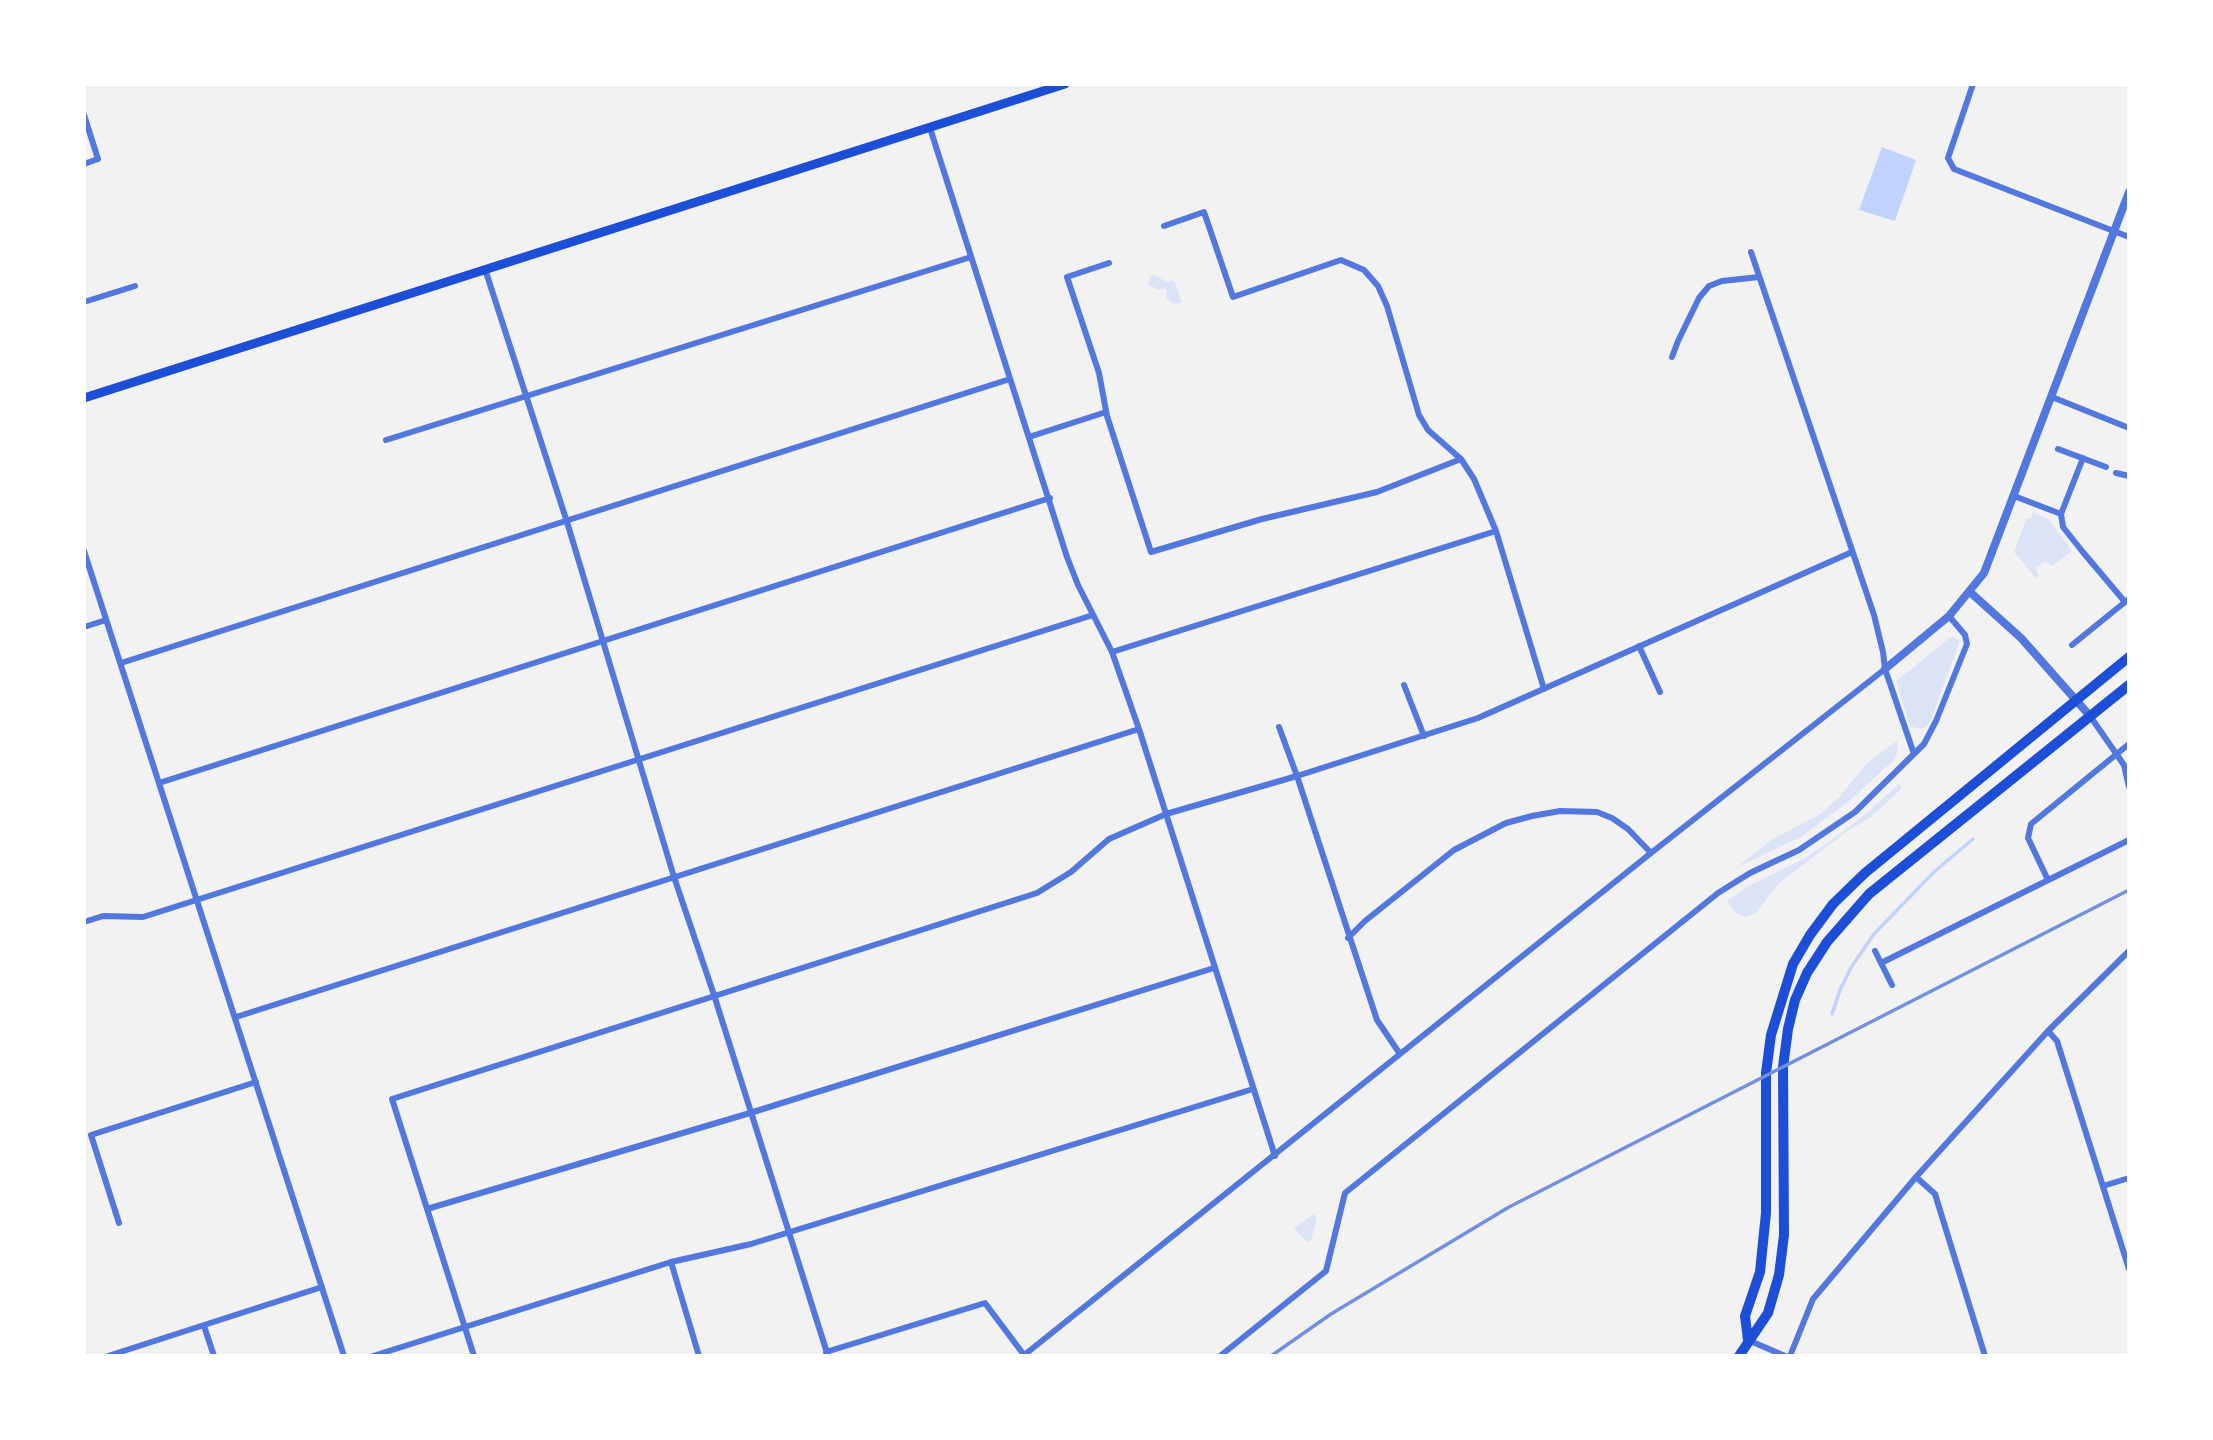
<!DOCTYPE html>
<html>
<head>
<meta charset="utf-8">
<style>
  body { margin:0 }
  #map { position:relative; width:2213px; height:1440px; overflow:hidden; background:#f2f2f2; font-family:"Noto Sans",sans-serif }
  canvas { display:block }
  .frame { position:absolute; inset:0; border:86px solid #fff; pointer-events:none }
</style>
</head>
<body>
<div id="map">
<canvas width="2213" height="1440"></canvas>
<div class="frame"></div>
</div>
<script>
const ctx = document.querySelector('canvas').getContext('2d');
ctx.lineJoin = 'round';
function paint(path, color) {
  ctx.fillStyle = color;
  ctx.fill(path, 'evenodd');
}
function poly(rows) {
  const path = new Path2D();
  for (const r of rows) {
    path.moveTo(r[0], r[1]);
    for (let i = 2; i < r.length; i += 2) path.lineTo(r[i], r[i + 1]);
  }
  return path;
}
function strokePath(path, color, width, dash) {
  ctx.strokeStyle = color;
  ctx.lineWidth = width;
  ctx.lineCap = dash ? 'butt' : 'round';
  ctx.setLineDash(dash || []);
  ctx.stroke(path);
}
paint(poly([
  [1154,275,1167,282,1174,280,1182,303,1173,304,1166,297,1167,290,1164,288,1158,290,1148,284,1150,276],
  [2033,512,2048,519,2071,549,2071,552,2052,566,2045,561,2035,568,2039,576,2036,578,2014,552,2027,518,2031,519],
  [1952,636,1960,641,1930,722,1926,727,1919,729,1910,726,1896,681],
  [1897,741,1898,750,1893,761,1848,802,1801,837,1736,868,1771,840,1822,813,1840,796,1868,762],
  [1899,784,1902,788,1891,799,1871,817,1846,832,1778,884,1755,914,1745,917,1737,914,1727,901,1748,886,1805,858,1829,842,1862,817],
  [1314,1214,1317,1219,1311,1240,1307,1242,1294,1228]
]), '#dbe4f7');
paint(poly([
  [1882,147,1916,160,1895,221,1859,210]
]), '#bfd3fe');
strokePath(poly([
  [1832,1014,1840,990,1852,966,1874,934,1934,872,1973,839]
]), '#bfd3fe', 3.5);
strokePath(poly([
  [1973,84,1948,158,1954,169,2129,237],
  [84,115,98,159,84,164],
  [930,128,1067,557,1078,585,1112,652,1139,729,1275,1156],
  [1164,226,1204,212,1233,297,1341,260,1364,270,1378,286,1387,306,1419,415,1428,430,1461,459],
  [1751,252,1874,615,1883,652,1885,669,1914,754],
  [1109,263,1067,277,1099,373,1107,416,1151,552,1262,519,1377,492,1461,459,1474,479,1496,531,1544,689],
  [485,269,567,522,674,877,714,995,828,1356],
  [84,302,135,286],
  [1672,357,1678,341,1699,298,1709,286,1722,281,1759,277],
  [2052,397,2129,428],
  [1029,437,1106,412],
  [386,440,971,257],
  [2058,449,2106,467],
  [2116,473,2129,476],
  [2014,496,2061,514,2083,458],
  [2061,514,2063,527,2082,551,2125,602,2129,599],
  [84,551,344,1356],
  [84,627,106,620],
  [2072,645,2125,602],
  [1639,646,1660,692],
  [1112,652,1496,531],
  [121,663,1010,379],
  [1404,685,1424,736],
  [2090,716,2124,765,2129,787],
  [1279,727,1297,776,1377,1020,1400,1054],
  [159,783,1050,498],
  [2048,880,2028,838,2031,824,2129,744],
  [84,922,103,916,143,917,1093,615],
  [1348,938,1365,921,1454,850,1506,823,1532,816,1560,811,1597,812,1612,818,1628,829,1651,853],
  [1875,951,1892,985],
  [1881,963,2129,840],
  [236,1017,1139,729],
  [2048,1031,2057,1041,2129,1269],
  [1916,1177,1935,1194,1985,1356],
  [2103,1186,2129,1178],
  [427,1209,750,1113,1214,968],
  [119,1223,91,1135,256,1082],
  [671,1262,699,1356],
  [204,1326,214,1356],
  [1748,1340,1785,1356],
  [826,1352,985,1303,1024,1355],
  [108,1356,322,1287],
  [373,1356,671,1262,751,1244,1253,1089],
  [474,1356,392,1099,1037,893,1071,872,1109,839,1166,814,1297,776,1478,718,1852,552],
  [1023,1356,1651,853,1885,669],
  [1220,1356,1326,1271,1345,1193,1718,893,1750,873,1799,850,1855,812,1924,744,1936,721,1967,644,1965,635,1949,616],
  [1790,1356,1813,1299,1916,1177,2048,1031,2129,951]
]), '#5277de', 6);
strokePath(poly([
  [1970,592,2021,638,2090,716],
  [1885,669,1949,616,1984,573,2129,192]
]), '#5277de', 8);
strokePath(poly([
  [84,398,1065,84]
]), '#1d4ed8', 9);
strokePath(poly([
  [1748,1340,1745,1316,1760,1272,1766,1213,1766,1073,1771,1035,1793,964,1810,935,1833,904,1865,873,2129,657],
  [1739,1356,1768,1313,1779,1275,1784,1235,1783,1067,1788,1029,1795,1000,1807,973,1827,942,1869,894,2129,685]
]), '#1d4ed8', 10);
strokePath(poly([
  [1271,1356,1331,1314,1509,1207,2129,890]
]), '#7290e2', 3.5);
</script>
</body>
</html>
